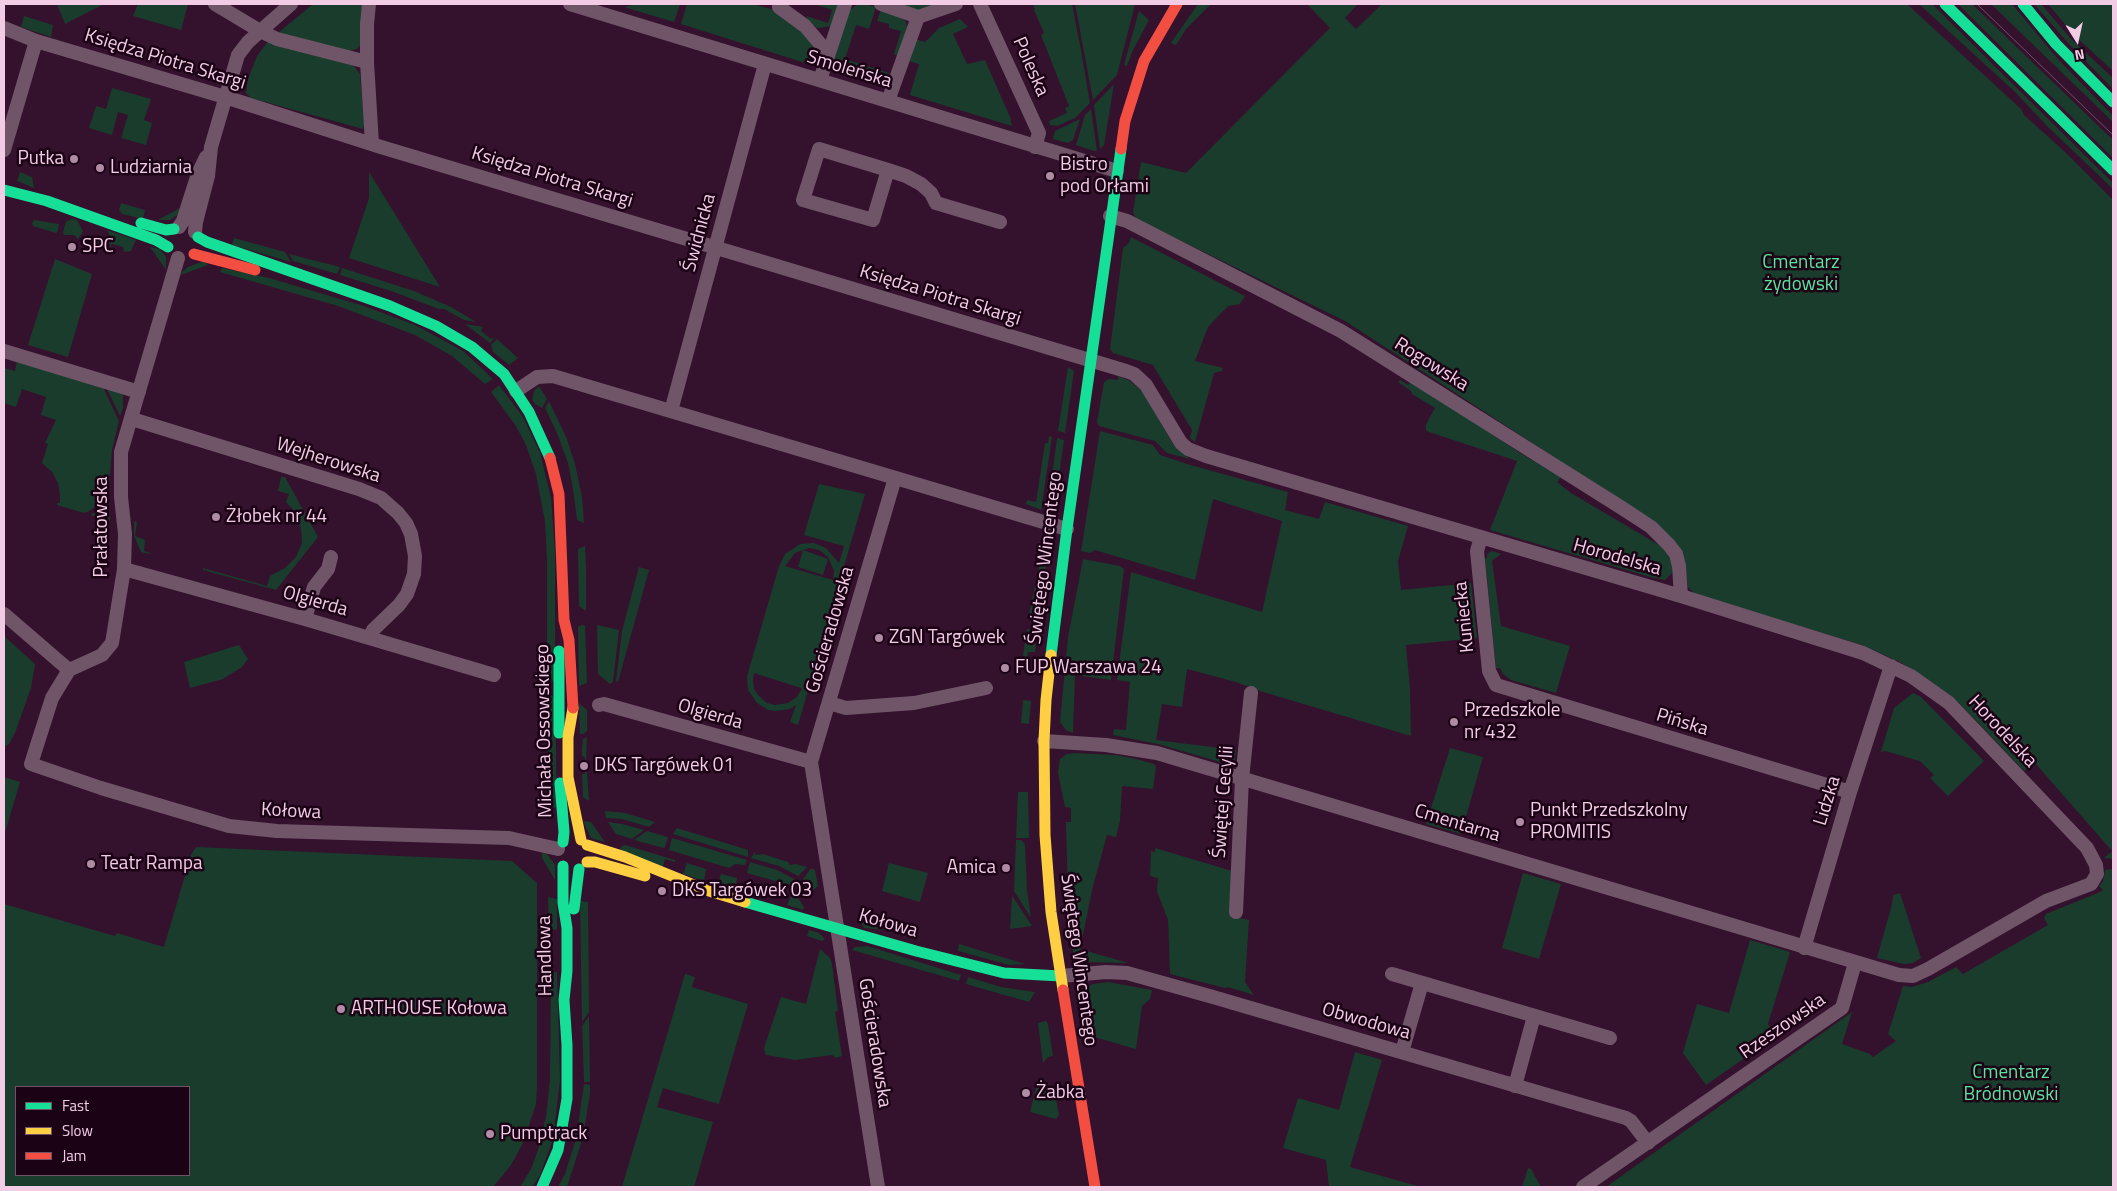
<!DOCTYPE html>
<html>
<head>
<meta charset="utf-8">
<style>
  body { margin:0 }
  #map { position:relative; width:2117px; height:1191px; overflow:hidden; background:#34112d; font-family:"Titillium Web",sans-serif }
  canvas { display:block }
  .frame { position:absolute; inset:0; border:5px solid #f2cce5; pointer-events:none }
  .legend { position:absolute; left:15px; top:1086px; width:175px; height:90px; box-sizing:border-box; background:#1b0315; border:1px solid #715368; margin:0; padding:6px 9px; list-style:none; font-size:15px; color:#f2cce5 }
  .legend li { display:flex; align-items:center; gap:10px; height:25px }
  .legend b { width:25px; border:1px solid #715368 }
  .north { position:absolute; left:2052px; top:15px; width:50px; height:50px; -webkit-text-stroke:4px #1b0315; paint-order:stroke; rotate:170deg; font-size:14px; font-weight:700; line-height:20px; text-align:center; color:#f2cce5 }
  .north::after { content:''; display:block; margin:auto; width:18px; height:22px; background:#f2cce5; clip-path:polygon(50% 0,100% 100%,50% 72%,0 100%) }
</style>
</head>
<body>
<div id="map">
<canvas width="2117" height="1191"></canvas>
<div class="frame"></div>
<ul class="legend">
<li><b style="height:6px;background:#16e098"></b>Fast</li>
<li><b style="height:6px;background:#ffcf43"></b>Slow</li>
<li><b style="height:6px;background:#f24e42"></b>Jam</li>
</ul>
<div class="north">N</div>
</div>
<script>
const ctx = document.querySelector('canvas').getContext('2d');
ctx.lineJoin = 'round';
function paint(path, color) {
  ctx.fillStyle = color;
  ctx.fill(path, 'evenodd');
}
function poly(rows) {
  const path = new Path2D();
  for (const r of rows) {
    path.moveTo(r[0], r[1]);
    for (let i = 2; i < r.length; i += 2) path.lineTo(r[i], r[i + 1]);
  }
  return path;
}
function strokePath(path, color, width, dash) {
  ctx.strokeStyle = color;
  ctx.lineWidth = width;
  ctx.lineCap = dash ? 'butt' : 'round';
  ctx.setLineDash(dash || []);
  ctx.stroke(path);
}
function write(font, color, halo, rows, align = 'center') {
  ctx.font = font + ' "Titillium Web",sans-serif';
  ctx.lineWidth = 5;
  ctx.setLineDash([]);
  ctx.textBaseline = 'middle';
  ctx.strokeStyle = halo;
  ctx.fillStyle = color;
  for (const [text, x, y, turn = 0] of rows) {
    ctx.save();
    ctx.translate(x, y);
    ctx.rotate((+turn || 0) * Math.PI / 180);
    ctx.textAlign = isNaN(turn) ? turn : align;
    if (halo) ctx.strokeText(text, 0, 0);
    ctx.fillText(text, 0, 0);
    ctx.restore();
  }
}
paint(poly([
  [57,4,104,4,65,24],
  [138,4,188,4,181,30,133,16],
  [313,4,364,4,361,44,357,49,349,51,278,33],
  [637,4,680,4,674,22,624,7],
  [687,4,752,4,775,10,802,30,823,58,815,66,681,24],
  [814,4,842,4,832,26,817,28,808,20,806,16,828,23,832,10],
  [864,4,876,7,869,29,856,25,845,59,889,73,887,79,878,77,875,84,831,71,829,66,848,11,857,5],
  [900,4,942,4,922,10,913,10],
  [1033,4,1072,4,1081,50,1090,103,1075,118,1057,126,1050,125,1049,121,1067,113,1065,108,1069,106,1041,35,1044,33,1034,10,1035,9],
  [1075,4,1135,4,1117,75,1093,100],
  [1198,4,1211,4,1186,29,1176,45,1171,43],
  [1307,4,1358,4,1345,18,1356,29,1382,4,1907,4,2021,109,2024,115,2064,151,2113,200,2113,859,2104,858,2112,851,2035,763,2024,771,1958,702,1924,677,1900,662,1862,645,1695,594,1688,587,1686,573,1646,517,1345,321,1136,219,1133,212,1141,162,1186,173,1330,28],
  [1919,4,1932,4,2113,183,2113,189,2047,126,2014,91],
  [1958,4,1972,4,2113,140,2113,158],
  [1991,4,2012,4,2057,58,2113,116,2113,122],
  [2034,4,2041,4,2071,39,2113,78,2113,89,2069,44],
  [2048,4,2113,4,2113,71,2074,35],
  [881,9,902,18,906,22,907,27,898,56,894,54,901,31,889,28,889,24,877,21],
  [1139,11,1149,20,1133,50,1127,66,1124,65],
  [24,16,53,25,51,37,21,27],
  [960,19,968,27,953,34,967,64,985,60,1010,117,1012,126,910,95,919,64,909,61,915,39,925,42,939,28],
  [270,39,354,66,360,74,364,124,363,129,251,98,246,93,248,79,257,56],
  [1114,84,1104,145,1100,149,1094,105],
  [112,88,151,99,144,120,152,123,146,145,121,138,128,115,118,112,112,135,89,128,96,106,106,109],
  [1091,109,1097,151,1094,151,1076,145,1085,115],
  [1080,119,1073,140,1068,143,1053,139,1055,131],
  [20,172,32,177,34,188,17,181],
  [369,172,440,287,349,258,369,198],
  [121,203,145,210,143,219,122,214,119,210],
  [180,208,179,214,170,220,158,220],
  [72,219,77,220,83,231,78,239,74,235,64,235,63,232,66,222],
  [34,220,59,224,58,231,56,233,33,226,32,223],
  [107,230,136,240,131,251,124,252,123,247,112,244,110,248,111,238],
  [88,237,103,241,104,245,101,246,87,242,85,239],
  [1131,237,1245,296,1240,304,1228,306,1208,327,1195,361,1223,368,1222,371,1214,373,1195,442,1190,438,1192,430,1153,365,1113,353,1110,349,1123,248,1129,243],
  [234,238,285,252,291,262,232,245],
  [150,247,160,249,166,257,166,270],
  [289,254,340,267,337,274,293,261],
  [55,259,92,274,68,357,28,345],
  [204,261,208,265,181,275,182,272,188,267],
  [222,268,269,278,364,306,415,325,463,351,493,379,485,384,452,356,415,335,338,306,220,272],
  [342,268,414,291,451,307,476,322,464,320,444,309,439,309,391,291,340,275],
  [465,324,483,327,481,331,491,339,495,337,490,343],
  [497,339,518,358,509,365,493,352,491,345],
  [17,361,103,387,119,421,112,450,108,497,88,512,84,513,57,505,57,503,60,503,60,496,58,483,52,472,42,463,48,444,45,443,56,420,41,415,46,397,22,389,16,407,4,403,4,368,15,371],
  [1068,367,1074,371,1065,433,1058,431],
  [1118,376,1130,381,1143,392,1173,444,1190,459,1167,453,1155,441,1099,426,1097,422,1104,382,1109,379,1118,380],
  [1400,380,1408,385,1412,380,1520,453,1561,477,1557,482,1571,493,1659,545,1667,552,1673,564,1672,573,1665,580,1650,577,1490,530,1517,461,1426,431,1426,424,1435,408,1412,394,1411,391,1398,382],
  [499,385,523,417,540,453,551,498,555,551,555,680,551,681,546,680,545,673,547,673,547,560,545,521,541,501,536,474,526,445,516,426,491,392],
  [539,386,547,399,542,408,535,404,532,399,534,391],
  [107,389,123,394,123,408,120,416],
  [549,401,567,439,575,464,582,497,584,523,577,520,573,489,568,463,557,433,545,408],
  [1100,431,1153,445,1160,455,1187,464,1288,492,1285,510,1319,519,1325,502,1408,526,1398,561,1401,590,1471,583,1477,638,1406,645,1410,689,1411,736,1260,691,1236,682,1187,669,1182,707,1162,704,1156,740,1236,750,1234,766,1158,744,1113,735,1114,729,1126,730,1130,682,1117,680,1131,572,1262,612,1282,521,1213,499,1195,580,1095,550,1090,553,1081,551],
  [1049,436,1052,437,1041,510,1026,504,1027,500,1036,502,1045,443,1048,443],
  [1057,438,1064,440,1055,504,1050,509,1048,507],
  [281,477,285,477,318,537,276,590,203,570,203,568,267,586,270,576,285,568,296,557,302,543,301,529,295,512,286,502,289,494,278,491],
  [819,484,865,494,798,725,790,722,796,705,790,709,776,711,768,710,757,703,748,690,747,676,779,566,785,554,800,544,814,543,826,548,839,563,844,546,804,535],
  [809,548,819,550,828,557,834,571,833,580,785,566,795,553],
  [754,673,801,688,802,688,797,697,788,703,775,705,767,703,758,695,754,689,753,680],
  [109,502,110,521,90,515,101,509],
  [134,521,137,522,135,536,145,540,144,551,150,553,149,554,141,552,134,536],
  [585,546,586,568,586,611,579,606,578,549],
  [803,550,828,559,823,575,798,567],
  [1492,551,1501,554,1492,561,1501,626,1570,646,1556,693,1511,680,1503,674,1500,668,1496,668,1485,558,1487,558,1487,554],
  [1041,558,1047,559,1040,613,1039,615,1029,614],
  [1083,559,1120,566,1124,569,1111,680,1075,675,1073,733,1066,730,1060,722,1068,637],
  [639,567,649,570,618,682,616,681,622,631],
  [585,625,587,683,579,686,578,626],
  [597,625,619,630,613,682,610,684,598,674],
  [1027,629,1037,631,1035,652,1028,652,1027,658,1023,656],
  [4,636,35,664,31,688,15,733,9,744,6,746,4,745],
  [239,645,248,659,242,667,223,679,190,688,184,662],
  [1913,693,1921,697,1984,761,1948,796,1930,778,1934,775,1920,761,1885,751,1881,752,1894,708],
  [548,695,555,697,557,807,550,808],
  [1023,700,1031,701,1029,724,1021,723],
  [579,703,587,710,587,731,583,734,580,734],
  [587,737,586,759,589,801,583,797,582,774,585,774,585,757,582,756,582,749,583,739],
  [1450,748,1483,757,1461,834,1426,824],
  [1074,753,1116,755,1136,759,1154,764,1156,767,1153,789,1122,786,1120,821,1116,837,1107,835,1093,886,1080,949,1128,963,1084,962,1076,959,1074,955,1069,933,1066,822,1071,822,1071,808,1065,807,1058,773,1060,759,1067,754],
  [4,777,20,782,4,836],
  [1018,792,1028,792,1029,838,1016,838],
  [605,811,625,813,655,822,649,827,622,819,606,818],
  [583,821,591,822,605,842,591,838],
  [608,822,622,824,644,830,632,839,616,834],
  [677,828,748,850,748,857,673,834],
  [647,831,668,837,665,847,664,848,634,840],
  [672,838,747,860,745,865,735,864,729,868,669,850],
  [1016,840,1021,840,1025,844,1027,890,1031,918,1014,891],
  [625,845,675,860,675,862,665,859,662,869,620,850,622,846],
  [196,847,512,861,537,883,537,1086,536,1104,523,1143,511,1165,493,1187,4,1187,4,904,115,936,117,933,164,947,191,855],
  [16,1087,189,1087,189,1175,16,1175],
  [1155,848,1232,871,1230,916,1249,920,1245,982,1254,995,1228,987,1225,988,1170,974,1168,920,1157,891,1158,878,1150,876,1151,851,1155,852],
  [755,852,756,855,763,854,788,862,790,865,796,864,807,867,798,876,779,866,751,858],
  [542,853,547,854,555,865,555,880,542,858],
  [750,862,777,870,794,879,798,883,800,888,747,873],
  [687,863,706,869,704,881,683,874],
  [889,863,928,873,920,902,882,891],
  [811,868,815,870,818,886,809,893,805,889,802,881],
  [2113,869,2113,1187,1606,1187,1852,1012,1842,1044,1870,1054,1873,1057,1896,1041,1888,1034,1903,986,1912,987,1928,982,1956,967,1963,974,2048,925,2044,918,2046,914,2100,892,2103,890,2099,886,2103,881,2105,870],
  [1523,873,1561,884,1539,959,1502,948],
  [721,874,737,878,735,890,718,884],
  [1900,893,1921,958,1913,963,1904,964,1877,958,1892,904,1893,895],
  [792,894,796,895,804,907,803,910,787,905],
  [1012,896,1013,897,1032,926,1010,929],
  [548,897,557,899,557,930,549,929],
  [580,901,588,902,589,1012,582,1022],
  [859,915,885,921,886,930,864,928,858,917],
  [809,930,819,933,825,939,822,941,807,936],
  [1750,940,1790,952,1768,1024,1776,1036,1706,1085,1683,1053,1694,1014,1697,1004,1729,1013],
  [959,944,1025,964,1009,965,958,951],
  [867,946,961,975,959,981,852,950,855,947],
  [820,949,830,958,832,964,838,1011,835,1012,842,1056,836,1058,832,1055,795,1060,766,1055,764,1048,781,997,806,1004],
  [551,972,557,972,560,1080,553,1139,540,1175,532,1187,520,1187,531,1169,538,1150,546,1117,550,1079],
  [685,974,695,977,692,987,748,1004,719,1104,663,1088,657,1107,713,1122,694,1187,622,1187],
  [968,977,1001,987,1035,992,1029,1002,966,984],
  [1108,982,1152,990,1150,999,1142,1006,1136,1049,1087,1035,1080,991,1093,984],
  [589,1016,590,1082,584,1082,582,1026],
  [1046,1021,1048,1024,1053,1056,1048,1057,1043,1063,1038,1023],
  [1355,1052,1382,1060,1350,1167,1421,1187,1329,1187,1326,1160,1283,1148,1298,1098,1339,1110],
  [584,1084,590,1085,590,1093,583,1137,567,1187,558,1187,565,1174,576,1139],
  [1054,1087,1059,1115,1056,1119,1030,1112,1036,1088],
  [1528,1168,1531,1169,1541,1187,1522,1187]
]), '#1a3c2c');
strokePath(poly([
  [215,4,260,31,277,39,367,62],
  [369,4,367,24,367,62,372,144],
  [570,4,1117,171],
  [780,4,779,7,805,26,828,53],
  [881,4,918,17,888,101],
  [980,4,1039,133,1035,147],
  [918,17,956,4],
  [4,28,36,41,225,97,381,147,1126,371,1134,374,1146,385,1181,443,1188,449,1206,456,1681,596,1863,653,1911,676,1949,703,2087,848,2096,865,2097,874,2091,884,2046,901,1928,969,1913,976,1899,975,1157,753,1106,745,1044,741],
  [820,80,845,4],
  [4,150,36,41],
  [888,170,873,220,803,200,819,149,888,170,906,176,921,184,931,193,936,203,1000,222],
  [1110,216,1127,221,1341,331,1622,508,1651,527,1669,545,1676,554,1679,566,1681,596],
  [179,227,183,221,198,174,206,157],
  [195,232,196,222,208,176,211,147,238,55,248,42,291,4],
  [178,258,121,452,121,497,125,534,124,569,112,643,102,655,69,670,52,698,31,764,101,788,229,826,277,831,509,838,558,849],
  [4,351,139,392],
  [516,391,537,377,553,376,1067,529],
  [671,411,765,64],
  [132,419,359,489,381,498,398,513,406,523,411,534,415,556,414,574,407,594,399,605,373,630,370,638],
  [1481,537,1477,551,1489,671,1496,685,1850,792],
  [124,569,305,619,494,675],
  [4,614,69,670],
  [305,619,314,587,328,569,331,557],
  [829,703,846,708,914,703,986,688],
  [599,705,604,704,811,762],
  [1236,912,1242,779,1251,693],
  [1804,948,1850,792,1891,666],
  [1392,974,1610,1038],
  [1061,976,1106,972,1127,973,1213,997,1626,1118,1631,1121,1648,1143],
  [1402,1052,1422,983],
  [1515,1086,1534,1016],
  [878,1187,811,762,895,478],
  [1583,1187,1842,1008,1855,963]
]), '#705569', 14);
strokePath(poly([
  [1945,4,2113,170],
  [2023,4,2056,44,2113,102],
  [4,190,47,201,156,240,168,247],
  [141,223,166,230,174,229],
  [198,237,207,242,390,306,436,326,472,347,504,374,529,412,550,458],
  [559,651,559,733],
  [1051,655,1067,529,1121,149],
  [560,783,564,832,563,842],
  [745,902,916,951,1004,973,1061,976],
  [574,909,579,869],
  [542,1187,558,1150,567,1099,567,1045,564,1000,567,971,567,928,563,903,563,866]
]), '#16e098', 11);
strokePath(poly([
  [1051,655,1046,700,1044,741,1045,835,1051,912,1063,990],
  [573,708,568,737,568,777,581,840],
  [587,845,625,857,709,891,745,902],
  [587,862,595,862,645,876]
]), '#ffcf43', 11);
strokePath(poly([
  [1121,149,1125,121,1144,61,1177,4],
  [194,254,255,270],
  [550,458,559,494,564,620,569,640,573,708],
  [1063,990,1095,1187]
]), '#f24e42', 11);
strokePath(poly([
  [1977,4,2113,135]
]), '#6b5165', 1);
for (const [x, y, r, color] of [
  [74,159,5,"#b08ba5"],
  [100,168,5,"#b08ba5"],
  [1050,176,5,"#b08ba5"],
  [72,247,5,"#b08ba5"],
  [216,517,5,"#b08ba5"],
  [879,638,5,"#b08ba5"],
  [1005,668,5,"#b08ba5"],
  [1454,722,5,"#b08ba5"],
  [584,766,5,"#b08ba5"],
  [1520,822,5,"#b08ba5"],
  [91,864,5,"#b08ba5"],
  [1006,868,5,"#b08ba5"],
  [662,891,5,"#b08ba5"],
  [341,1009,5,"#b08ba5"],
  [1026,1093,5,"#b08ba5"],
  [490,1134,5,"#b08ba5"]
]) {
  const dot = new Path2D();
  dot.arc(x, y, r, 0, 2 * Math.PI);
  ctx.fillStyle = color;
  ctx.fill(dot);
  strokePath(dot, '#1b0315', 2);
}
write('19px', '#f2cce5', '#1b0315', [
  ["Księdza Piotra Skargi",165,60,17],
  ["Poleska",1030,67,66],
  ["Smoleńska",849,70,17],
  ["Księdza Piotra Skargi",552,178,17],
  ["Świdnicka",700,233,-75],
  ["Księdza Piotra Skargi",940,296,17],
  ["Rogowska",1431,365,32],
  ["Wejherowska",328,461,18],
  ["Prałatowska",102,527,-90],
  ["Świętego Wincentego",1046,558,-83],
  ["Horodelska",1617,558,16],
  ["Olgierda",315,602,16],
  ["Kuniecka",1465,617,-96],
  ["Gościeradowska",831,630,-74],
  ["Olgierda",710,715,16],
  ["Pińska",1682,723,17],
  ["Michała Ossowskiego",545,731,-91],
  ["Horodelska",2002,732,47],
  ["Lidzka",1828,801,-73],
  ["Świętej Cecylii",1224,802,-86],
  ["Kołowa",291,812,3],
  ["Cmentarna",1457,824,17],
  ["Kołowa",888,924,16],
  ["Handlowa",546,956,-91],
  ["Świętego Wincentego",1078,960,82],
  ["Obwodowa",1366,1022,16],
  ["Rzeszowska",1783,1027,-35],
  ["Gościeradowska",874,1043,81]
]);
write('19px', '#f2cce5', '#1b0315', [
  ["Putka",64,159,"right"],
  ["Bistro",1060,165],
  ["pod Orłami",1060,187],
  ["Ludziarnia",110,168],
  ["SPC",82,247],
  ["Żłobek nr 44",226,517],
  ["ZGN Targówek",889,638],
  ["FUP Warszawa 24",1015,668],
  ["Przedszkole",1464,711],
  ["nr 432",1464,733],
  ["DKS Targówek 01",594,766],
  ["Punkt Przedszkolny",1530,811],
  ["PROMITIS",1530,833],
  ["Teatr Rampa",101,864],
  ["Amica",996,868,"right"],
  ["DKS Targówek 03",672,891],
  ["ARTHOUSE Kołowa",351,1009],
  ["Żabka",1036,1093],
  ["Pumptrack",500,1134]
], 'left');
write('19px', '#59e49e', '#1b0315', [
  ["Cmentarz",1801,263],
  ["żydowski",1801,285],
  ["Cmentarz",2011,1073],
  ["Bródnowski",2011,1095]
]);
</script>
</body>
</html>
